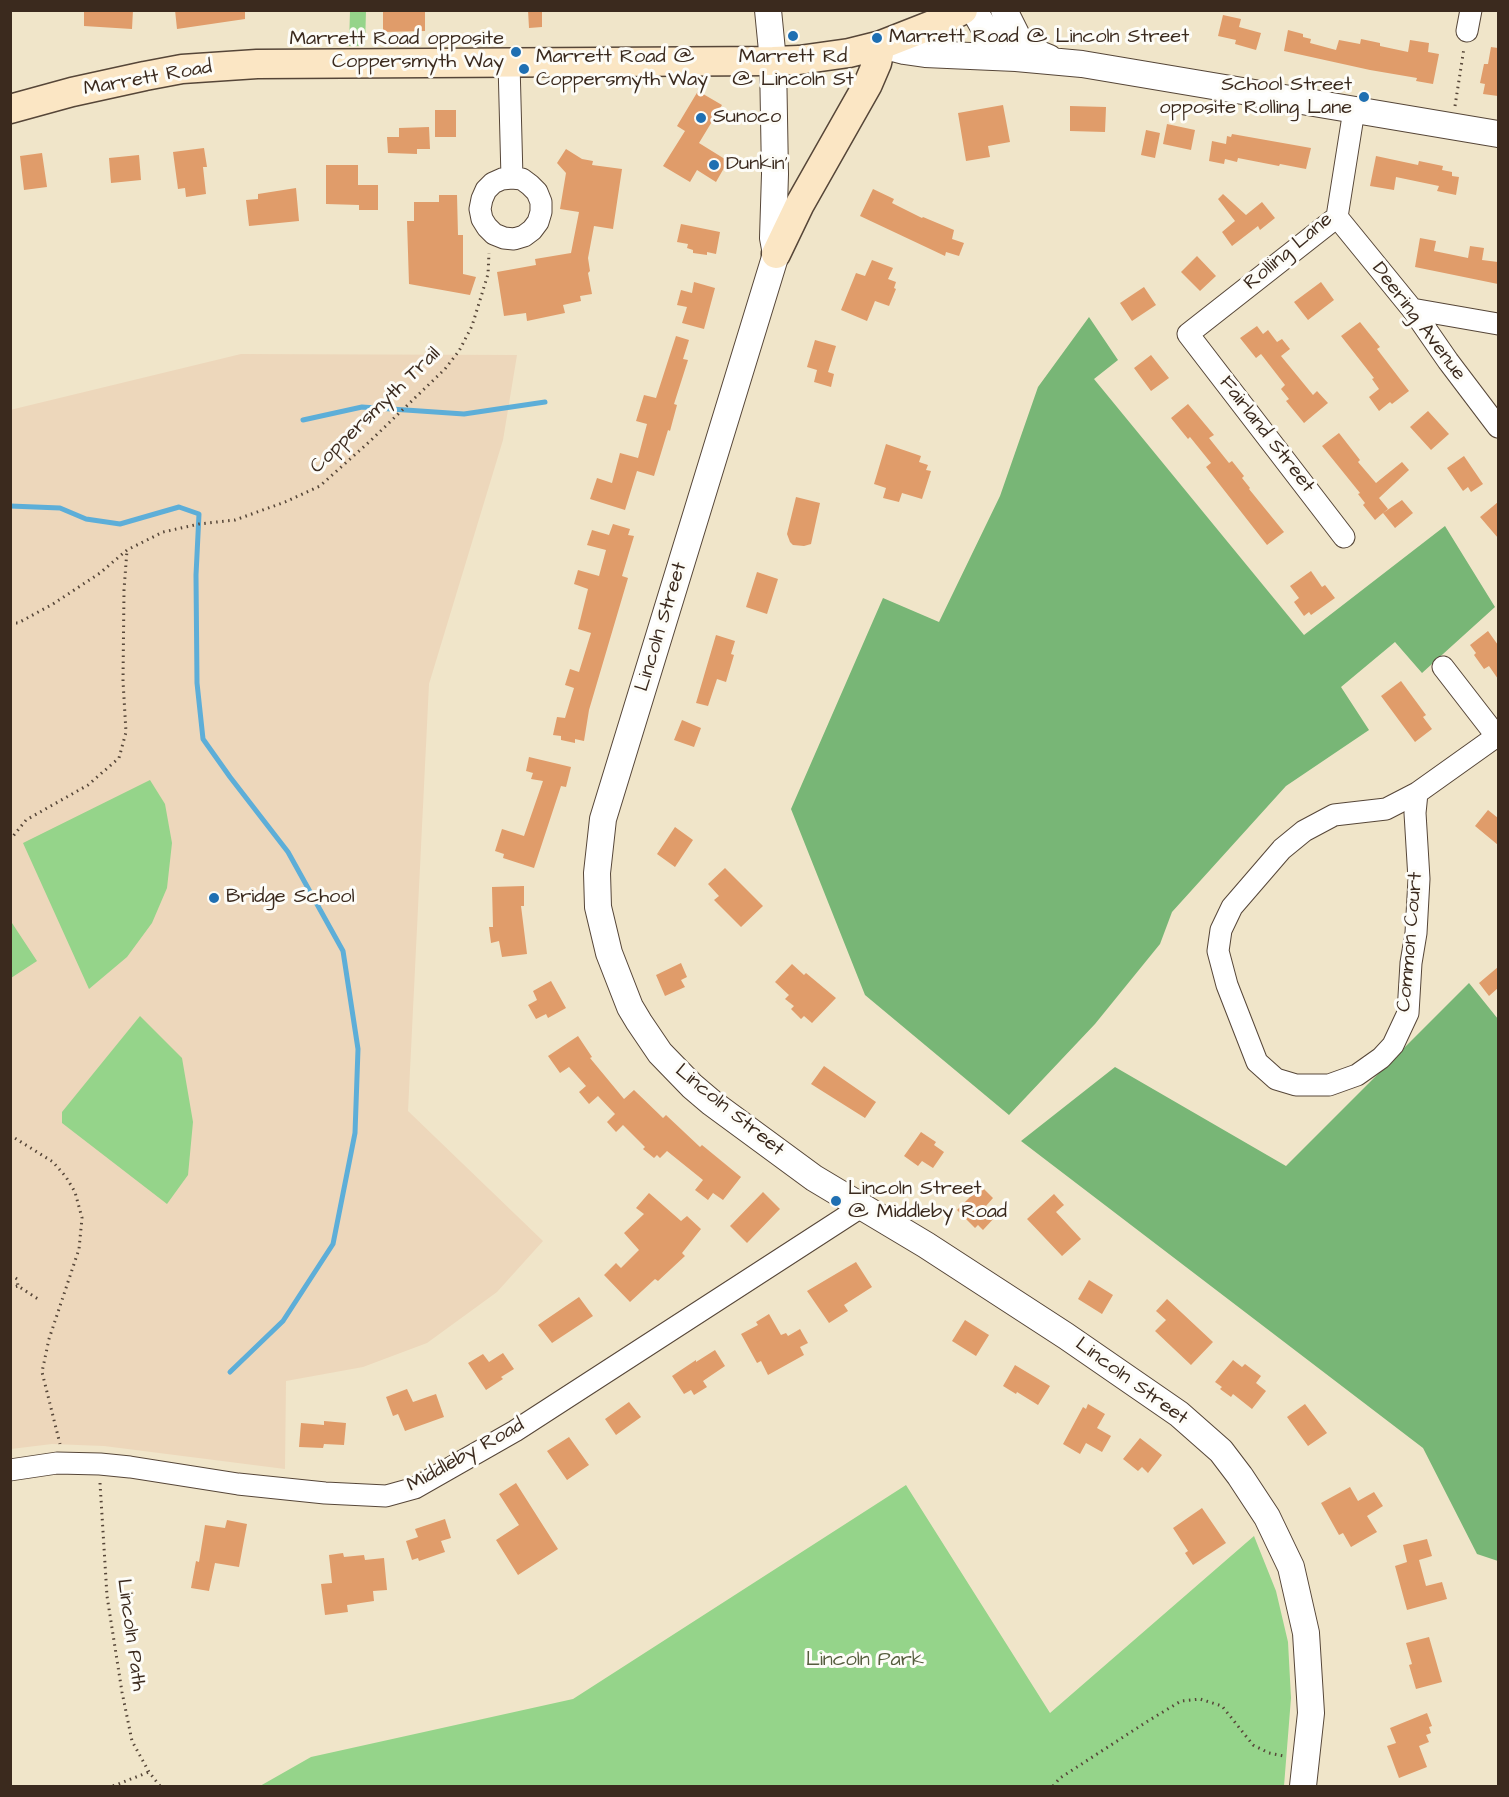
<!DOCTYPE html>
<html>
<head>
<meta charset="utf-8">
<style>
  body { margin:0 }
  #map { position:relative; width:1509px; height:1797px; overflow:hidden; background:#f0e5c9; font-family:"Architects Daughter",sans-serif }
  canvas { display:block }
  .frame { position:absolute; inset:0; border:12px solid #3b2a1e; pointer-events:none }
</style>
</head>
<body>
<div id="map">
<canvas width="1509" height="1797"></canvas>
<div class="frame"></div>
</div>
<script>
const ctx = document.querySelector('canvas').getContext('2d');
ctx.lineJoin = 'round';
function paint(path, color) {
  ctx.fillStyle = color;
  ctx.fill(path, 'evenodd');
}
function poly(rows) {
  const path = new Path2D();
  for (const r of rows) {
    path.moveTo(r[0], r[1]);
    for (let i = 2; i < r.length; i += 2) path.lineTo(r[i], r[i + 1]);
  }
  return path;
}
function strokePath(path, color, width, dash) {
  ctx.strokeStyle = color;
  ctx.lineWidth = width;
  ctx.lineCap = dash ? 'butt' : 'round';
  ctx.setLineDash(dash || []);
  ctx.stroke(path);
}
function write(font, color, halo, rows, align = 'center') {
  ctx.font = font + ' "Architects Daughter",sans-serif';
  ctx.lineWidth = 6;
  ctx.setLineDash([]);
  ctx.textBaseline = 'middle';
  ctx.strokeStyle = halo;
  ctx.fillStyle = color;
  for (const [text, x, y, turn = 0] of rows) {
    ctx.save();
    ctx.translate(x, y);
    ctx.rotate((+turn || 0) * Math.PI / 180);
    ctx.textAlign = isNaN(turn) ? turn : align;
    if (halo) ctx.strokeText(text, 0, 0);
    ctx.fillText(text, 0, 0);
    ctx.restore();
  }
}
paint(poly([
  [241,354,517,355,503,440,429,684,408,1111,543,1241,497,1292,427,1343,363,1367,286,1381,285,1469,104,1446,52,1444,11,1449,10,410]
]), '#edd7bb');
paint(poly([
  [350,11,366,11,365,46,349,46],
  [150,780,165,804,172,843,167,888,152,923,127,957,89,989,23,843],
  [12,923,37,961,11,978,10,924],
  [140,1016,182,1058,193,1122,188,1175,167,1204,62,1123,62,1112],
  [906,1485,1050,1713,1254,1536,1276,1591,1288,1642,1291,1698,1284,1786,260,1786,311,1757,573,1699]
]), '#95d48a');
paint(poly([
  [1089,317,1118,360,1094,379,1304,635,1445,526,1495,607,1422,673,1395,642,1341,687,1369,730,1286,786,1172,912,1160,944,1095,1024,1009,1115,865,995,791,809,883,598,939,622,1000,496,1038,387],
  [1469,983,1498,1019,1498,1561,1477,1554,1423,1448,1021,1141,1115,1067,1286,1166]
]), '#78b676');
strokePath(poly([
  [303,420,362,407,464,414,545,402],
  [10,506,60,508,86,519,120,524,179,507,199,514,196,575,197,683,203,739,230,777,288,852,343,951,358,1049,355,1133,333,1244,283,1321,230,1372]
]), '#5daed8', 5);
paint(poly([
  [84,10,133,10,132,29,84,26],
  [175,10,245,10,245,19,177,29],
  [383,10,425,10,425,31,383,32],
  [528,10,542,10,542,27,529,28],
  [1223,15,1241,19,1239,27,1261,33,1256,50,1235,44,1236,40,1218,36],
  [1288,30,1303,34,1303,37,1311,39,1310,43,1336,50,1339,40,1360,44,1361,39,1380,43,1380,46,1408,52,1410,40,1429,43,1428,52,1439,54,1433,84,1416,81,1417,78,1370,70,1284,51],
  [1491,47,1498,48,1498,96,1483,94,1485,84,1480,83,1484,64,1488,64],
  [698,91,722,105,699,143,728,161,716,182,697,170,690,182,663,166,685,131,677,126],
  [1003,105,1010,142,988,146,990,157,966,161,958,113],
  [1070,106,1106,107,1105,132,1070,131],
  [435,110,456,110,456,137,435,137],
  [1167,124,1195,130,1191,150,1163,144],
  [429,127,430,149,417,149,417,154,388,153,387,137,399,137,399,128],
  [1146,130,1160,133,1155,158,1141,155],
  [1232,134,1311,148,1306,169,1280,164,1279,166,1238,158,1237,162,1225,159,1224,164,1209,161,1212,141,1226,144,1227,136,1231,137],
  [204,148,207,167,203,167,206,194,186,197,185,188,178,189,173,152],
  [566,149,582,159,593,161,592,165,622,169,613,229,594,226,588,258,590,271,588,273,592,294,580,296,581,301,563,305,565,313,527,321,526,313,504,316,497,272,536,265,535,259,571,253,579,212,560,209,566,173,557,163],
  [42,153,47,187,24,190,20,156],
  [139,155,141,180,111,183,109,158],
  [1376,156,1418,165,1419,161,1443,166,1442,170,1452,172,1452,176,1459,177,1456,195,1437,191,1439,186,1396,177,1394,190,1370,186],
  [326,165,358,165,358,185,378,185,378,210,359,210,359,205,326,204],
  [296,188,299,221,249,226,246,200,258,199,258,194],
  [873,189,894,199,892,203,922,218,923,217,954,230,952,239,964,243,959,256,946,252,945,256,860,216],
  [1223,194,1246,215,1262,202,1275,218,1260,230,1258,226,1232,246,1222,232,1235,221,1218,199],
  [439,195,457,195,458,235,463,235,463,274,476,277,470,295,409,284,407,221,414,221,414,202,439,202],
  [681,224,720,232,716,254,707,252,707,255,693,253,693,250,687,248,688,244,677,242],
  [1420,238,1436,241,1434,251,1468,258,1470,246,1484,248,1482,260,1498,262,1498,284,1415,267],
  [1197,256,1216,276,1200,291,1181,272],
  [872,260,893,268,888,279,896,282,894,288,896,289,889,306,875,301,867,321,841,310,856,273,865,276],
  [694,282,715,288,704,329,682,323,687,307,677,305,681,290,692,293],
  [1321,282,1334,300,1308,320,1294,302],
  [1144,287,1156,305,1132,321,1120,303],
  [1360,322,1380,347,1377,349,1409,391,1392,404,1390,402,1379,411,1369,397,1379,389,1372,379,1374,378,1341,336],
  [1257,326,1263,334,1268,330,1277,342,1282,339,1290,349,1281,356,1313,395,1317,391,1328,403,1304,423,1286,401,1289,399,1281,389,1285,385,1261,354,1256,358,1240,338],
  [676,336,689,340,683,359,688,360,674,404,677,405,670,431,668,430,654,476,637,471,625,510,590,499,597,478,612,483,620,453,638,458,647,424,636,421,644,395,656,398],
  [815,340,836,346,828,372,834,374,831,387,814,382,817,370,807,367],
  [1151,355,1169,378,1151,391,1134,368],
  [1188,404,1214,435,1209,438,1229,463,1232,461,1244,476,1242,478,1250,488,1249,489,1284,532,1267,545,1206,467,1211,463,1190,437,1188,439,1171,418],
  [1428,411,1449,434,1431,450,1410,427],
  [1339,433,1360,460,1358,462,1376,483,1402,462,1409,470,1379,498,1388,509,1383,513,1402,500,1413,513,1395,528,1383,513,1375,520,1363,505,1365,503,1358,494,1360,493,1322,446],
  [886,444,921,456,919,462,928,465,926,470,931,471,922,499,902,493,899,502,883,498,886,488,874,484],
  [1464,456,1483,484,1471,492,1468,487,1463,491,1447,468],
  [796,497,820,503,811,544,804,546,793,545,790,542,787,534],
  [1498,502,1498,538,1480,517],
  [613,524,630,529,628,535,634,536,622,576,628,578,589,710,584,741,575,739,575,743,561,740,561,736,553,735,557,717,565,718,574,688,565,685,570,669,579,672,591,633,578,629,588,589,574,584,578,570,599,576,606,550,587,545,592,530,609,535],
  [1311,571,1322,587,1325,585,1335,598,1311,615,1309,612,1304,616,1294,602,1299,598,1290,586],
  [757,572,778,579,767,614,746,607],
  [1488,631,1498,645,1498,679,1489,666,1484,669,1474,655,1476,653,1470,645],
  [716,635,735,641,731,654,734,655,726,682,717,679,708,706,696,703],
  [1401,681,1426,715,1423,717,1432,729,1415,742,1381,696],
  [682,720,701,728,694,747,674,740],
  [529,757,571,767,566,787,561,786,534,868,503,858,504,854,495,851,502,829,524,836,543,781,531,779,533,773,526,771],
  [1488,810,1498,818,1498,845,1475,826],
  [675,827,693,840,675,867,657,854],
  [725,868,763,906,741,927,714,900,719,896,708,884],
  [524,886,524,906,521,906,527,954,502,957,499,941,491,943,489,927,493,927,492,887],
  [681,963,687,977,681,980,685,987,665,996,656,975],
  [792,964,804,975,806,973,836,998,812,1023,804,1016,801,1019,791,1009,794,1006,785,999,789,995,775,982],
  [1498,967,1498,988,1489,996,1479,983],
  [551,981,566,1008,548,1018,546,1014,536,1019,528,1005,537,1000,533,991],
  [578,1036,592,1057,590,1058,624,1099,634,1090,663,1118,666,1115,700,1147,702,1145,741,1177,723,1200,713,1193,708,1200,695,1190,703,1180,667,1151,660,1158,657,1155,654,1158,643,1149,645,1147,623,1125,616,1132,607,1122,615,1114,598,1096,589,1104,579,1092,586,1086,569,1067,560,1073,548,1056],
  [824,1066,876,1102,865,1118,811,1084],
  [921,1132,936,1142,934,1145,944,1152,933,1168,922,1161,918,1166,904,1156],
  [981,1186,993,1198,986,1206,996,1216,983,1230,978,1225,975,1228,957,1210],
  [763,1192,780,1209,747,1243,730,1226],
  [649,1193,681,1221,687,1216,701,1229,682,1253,685,1256,658,1281,655,1279,630,1302,604,1275,616,1263,621,1268,639,1250,624,1233,644,1214,636,1208],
  [1054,1194,1064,1205,1056,1212,1081,1239,1062,1256,1027,1219],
  [856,1262,872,1287,844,1305,848,1311,829,1323,807,1291],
  [1089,1280,1113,1295,1102,1314,1078,1299],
  [579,1297,593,1316,552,1343,538,1325],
  [1167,1299,1213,1342,1191,1365,1155,1331,1166,1320,1156,1311],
  [769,1314,781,1335,786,1333,788,1336,800,1329,808,1343,800,1347,804,1355,768,1375,761,1361,757,1363,741,1334,758,1325,756,1322],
  [965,1320,989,1335,976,1356,952,1341],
  [715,1350,725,1366,703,1381,707,1387,694,1395,691,1390,684,1394,672,1376,696,1360,696,1362],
  [503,1353,514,1369,501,1377,503,1379,486,1390,468,1363,483,1354,489,1362],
  [1233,1360,1242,1367,1245,1364,1261,1376,1256,1383,1266,1391,1252,1409,1233,1394,1231,1397,1220,1389,1222,1387,1215,1382],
  [1015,1365,1050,1386,1038,1405,1017,1392,1016,1394,1003,1386],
  [407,1389,413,1402,436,1394,444,1417,405,1431,398,1414,393,1416,386,1397],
  [629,1402,641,1417,616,1435,605,1419],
  [1088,1404,1105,1414,1097,1428,1111,1436,1102,1452,1086,1443,1080,1454,1063,1444,1083,1407,1086,1409],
  [1305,1404,1327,1433,1308,1446,1287,1417],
  [324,1421,346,1423,344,1445,324,1444,323,1448,299,1447,301,1423,324,1425],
  [569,1437,589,1465,567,1480,547,1451],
  [1140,1438,1162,1455,1148,1473,1142,1467,1138,1471,1123,1459],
  [516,1483,558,1549,518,1575,496,1540,519,1525,499,1494],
  [1350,1487,1358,1501,1374,1492,1383,1506,1367,1516,1377,1532,1351,1547,1343,1533,1339,1535,1321,1503],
  [1202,1508,1226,1543,1193,1565,1185,1553,1188,1551,1173,1528],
  [445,1519,451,1538,441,1541,445,1552,419,1561,418,1558,412,1560,406,1541,418,1537,415,1529],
  [227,1520,247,1524,239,1567,215,1563,209,1591,191,1588,196,1561,199,1562,205,1525,225,1528],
  [1427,1539,1432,1556,1419,1560,1426,1586,1442,1582,1447,1599,1407,1610,1395,1566,1407,1562,1403,1545],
  [343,1553,344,1557,364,1555,365,1560,384,1558,387,1590,373,1591,374,1601,347,1605,348,1612,325,1615,321,1584,332,1583,329,1555],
  [1429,1637,1442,1682,1416,1689,1409,1665,1412,1664,1406,1643],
  [1427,1713,1432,1726,1429,1727,1431,1733,1426,1735,1429,1742,1419,1746,1427,1767,1399,1778,1387,1746,1396,1743,1390,1728]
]), '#e09c6a');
const minor = poly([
  [1467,31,1471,10],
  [509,63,512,178,522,179,530,185,537,192,541,202,541,212,538,222,532,230,524,236,514,239,504,238,494,234,487,227,482,219,480,209,482,199,486,190,493,183,502,179,512,178],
  [1337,217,1412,309,1448,361,1498,427],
  [1412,309,1498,324],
  [1344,537,1188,334,1337,217,1354,110],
  [1443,667,1498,738],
  [1417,793,1415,813,1419,879,1416,933,1411,963,1408,1013,1393,1045,1381,1058,1357,1075,1329,1085,1296,1085,1276,1079,1257,1062,1227,985,1218,951,1221,930,1232,907,1282,849,1304,831,1334,815,1386,809,1417,793,1497,736],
  [10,1470,57,1463,100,1464,130,1467,238,1484,325,1493,386,1496,415,1488,515,1431,861,1207]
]);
const tertiary = poly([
  [768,10,773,61,775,174,773,238,776,254,603,819,597,873,598,907,609,953,630,1007,639,1022,660,1053,692,1086,712,1103,814,1178,926,1245,1066,1336,1179,1414,1221,1451,1240,1476,1267,1517,1291,1567,1306,1633,1311,1713,1303,1786],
  [974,10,991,40,1003,51,1016,58],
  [1004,10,1019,40,1032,51,1049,58],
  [881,45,904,51,925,54,1016,58,1082,64,1498,134]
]);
const secondary = poly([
  [10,109,72,92,145,76,182,69,257,64,773,61,799,60,849,53,881,45,937,23,963,10],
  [776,254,800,204,868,84,877,63,881,45]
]);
strokePath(minor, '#564638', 23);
strokePath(tertiary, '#564638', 28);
strokePath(secondary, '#564638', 31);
strokePath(poly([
  [1455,106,1464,48],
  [10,623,18,623,53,604,100,573,127,550,163,532,199,524,235,520,285,502,320,486,367,444,445,369,459,351,472,326,488,274,489,253],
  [10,840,26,820,88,785,119,758,126,732,123,681,124,590,127,550],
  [10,1135,53,1162,66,1177,75,1192,82,1218,79,1249,49,1339,42,1372,60,1444],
  [10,1277,14,1277,17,1279,18,1286,38,1299],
  [10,1288,18,1286],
  [100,1483,107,1596,122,1692,132,1741,149,1772,160,1786],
  [113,1786,149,1772],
  [1053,1786,1060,1778,1148,1721,1181,1701,1200,1699,1222,1706,1253,1745,1269,1753,1284,1756]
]), '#564638', 3, [1.5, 4.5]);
strokePath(minor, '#fff', 21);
strokePath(tertiary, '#fff', 26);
strokePath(secondary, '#fbe6c4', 28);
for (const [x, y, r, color] of [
  [793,36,6,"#1f6fb2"],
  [877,38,6,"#1f6fb2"],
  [516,52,6,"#1f6fb2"],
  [524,69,6,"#1f6fb2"],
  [1364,97,6,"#1f6fb2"],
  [701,118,6,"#1f6fb2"],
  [714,165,6,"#1f6fb2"],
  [214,898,6,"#1f6fb2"],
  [836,1201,6,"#1f6fb2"]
]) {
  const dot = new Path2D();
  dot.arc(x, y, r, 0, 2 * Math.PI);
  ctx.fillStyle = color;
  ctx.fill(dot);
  strokePath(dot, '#fdfcf7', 2);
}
write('20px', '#3b2a1e', '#fdfcf7', [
  ["Marrett Road @ Lincoln Street",889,38],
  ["Marrett Road opposite",504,40,"right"],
  ["Coppersmyth Way",504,63,"right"],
  ["Marrett Road @",536,58],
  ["Coppersmyth Way",536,81],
  ["Marrett Rd",793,58,"center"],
  ["@ Lincoln St",793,81,"center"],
  ["School Street",1352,86,"right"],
  ["opposite Rolling Lane",1352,109,"right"],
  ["Sunoco",713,118],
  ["Dunkin'",726,165],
  ["Bridge School",226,898],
  ["Lincoln Street",848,1190],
  ["@ Middleby Road",848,1213]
], 'left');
write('20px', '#3b2a1e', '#fdfcf7', [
  ["Marrett Road",148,79,-10],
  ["Rolling Lane",1289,252,-40],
  ["Deering Avenue",1418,322,53],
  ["Coppersmyth Trail",376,411,-44],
  ["Fairland Street",1266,435,52],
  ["Lincoln Street",662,627,-73],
  ["Common Court",1411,942,-85],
  ["Lincoln Street",729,1111,39],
  ["Lincoln Street",1131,1382,36],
  ["Middleby Road",466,1456,-29],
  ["Lincoln Path",130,1635,82]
]);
write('20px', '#565d3e', '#fdfcf7', [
  ["Lincoln Park",865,1661]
]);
</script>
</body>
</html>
